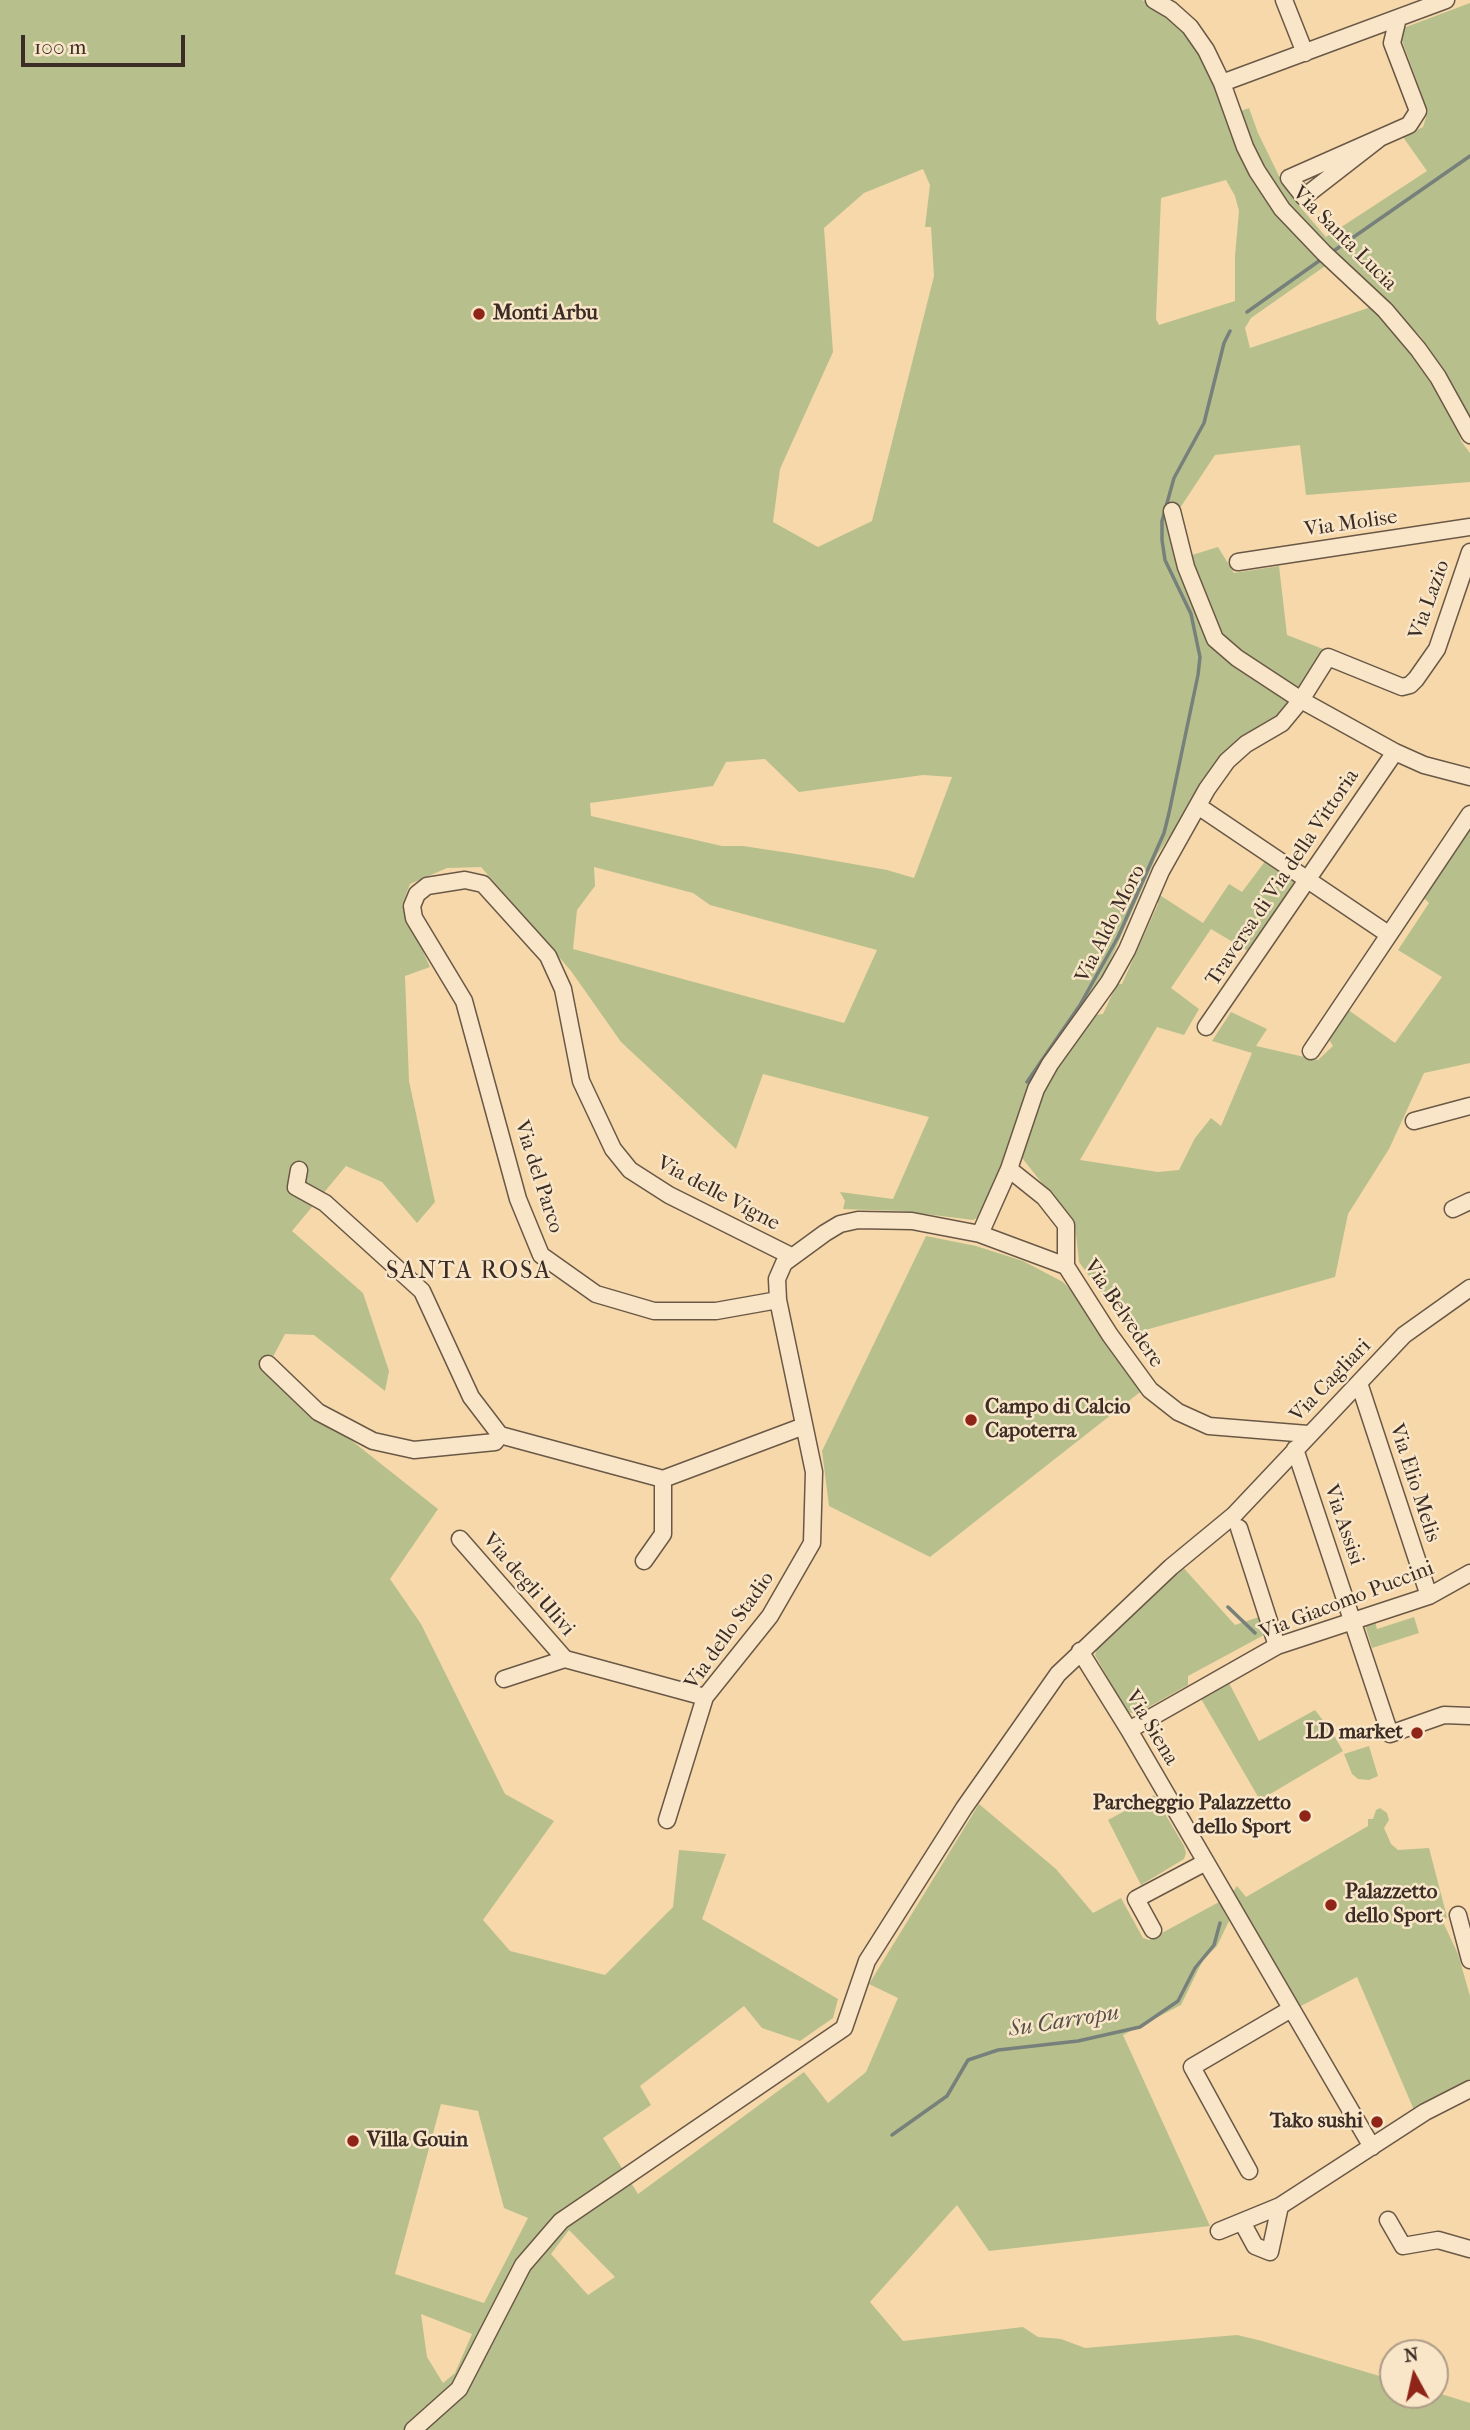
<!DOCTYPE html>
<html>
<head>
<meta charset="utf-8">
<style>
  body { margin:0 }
  #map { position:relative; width:1470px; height:2430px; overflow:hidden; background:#f6d8aa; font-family:"IM FELL French Canon",serif }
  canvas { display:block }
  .north { position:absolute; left:1379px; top:2339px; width:70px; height:70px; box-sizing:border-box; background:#f9e6c8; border:2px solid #ad9c87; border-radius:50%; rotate:352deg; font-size:19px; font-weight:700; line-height:28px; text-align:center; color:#3b2d26 }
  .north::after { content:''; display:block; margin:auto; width:24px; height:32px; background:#8f2418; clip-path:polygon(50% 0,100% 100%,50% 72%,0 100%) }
  .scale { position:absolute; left:21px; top:35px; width:164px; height:32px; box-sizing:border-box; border:4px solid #3b2d26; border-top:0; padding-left:9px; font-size:21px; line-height:24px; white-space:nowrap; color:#3b2d26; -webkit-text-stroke:5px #f9e6c8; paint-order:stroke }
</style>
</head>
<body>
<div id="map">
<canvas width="1470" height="2430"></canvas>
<div class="north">N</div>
<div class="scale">100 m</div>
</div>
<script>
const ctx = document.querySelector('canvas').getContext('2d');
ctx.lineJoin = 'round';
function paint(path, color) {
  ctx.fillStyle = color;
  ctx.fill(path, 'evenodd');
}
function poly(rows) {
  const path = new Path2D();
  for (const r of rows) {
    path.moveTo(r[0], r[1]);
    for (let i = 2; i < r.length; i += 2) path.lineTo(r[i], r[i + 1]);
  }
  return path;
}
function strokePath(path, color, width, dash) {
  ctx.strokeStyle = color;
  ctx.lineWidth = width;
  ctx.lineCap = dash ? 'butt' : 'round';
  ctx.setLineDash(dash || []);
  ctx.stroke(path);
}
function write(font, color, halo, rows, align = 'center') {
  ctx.font = font + ' "IM FELL French Canon",serif';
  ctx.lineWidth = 5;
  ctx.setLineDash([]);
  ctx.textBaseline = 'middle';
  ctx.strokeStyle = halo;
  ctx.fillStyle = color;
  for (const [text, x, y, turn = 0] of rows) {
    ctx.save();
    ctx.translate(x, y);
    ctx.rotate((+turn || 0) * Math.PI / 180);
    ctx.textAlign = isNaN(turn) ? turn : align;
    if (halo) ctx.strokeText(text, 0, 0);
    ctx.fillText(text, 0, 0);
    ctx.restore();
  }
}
paint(poly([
  [0,0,1142,0,1163,12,1192,41,1209,69,1229,126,1328,264,1251,318,1245,328,1250,348,1374,306,1434,384,1454,420,1461,441,1470,453,1470,482,1306,495,1300,445,1215,455,1176,514,1179,559,1218,547,1234,573,1279,566,1287,635,1323,649,1284,715,1228,750,1157,855,1101,981,1030,1087,990,1203,979,1217,973,1220,901,1211,843,1209,845,1201,840,1192,893,1199,929,1117,763,1074,736,1149,621,1042,571,971,481,867,447,868,410,884,402,905,430,967,405,976,409,1081,435,1202,417,1223,382,1182,346,1166,292,1231,363,1293,389,1371,385,1391,314,1335,285,1334,265,1372,438,1509,390,1579,421,1624,505,1794,554,1821,483,1920,510,1951,605,1975,673,1907,679,1850,726,1854,702,1919,838,1999,833,2018,800,2041,762,2028,744,2006,640,2086,651,2105,603,2138,638,2194,804,2072,828,2103,866,2072,898,1998,869,1984,979,1804,1056,1869,1093,1913,1121,1898,1143,1938,1149,1940,1219,1902,1229,1921,1217,1946,1203,1960,1181,2005,1123,2035,1210,2226,989,2251,957,2205,870,2302,903,2341,1023,2327,1038,2337,1061,2339,1085,2348,1237,2335,1262,2341,1393,2380,1393,2395,1435,2395,1435,2392,1470,2403,1470,2430,0,2430],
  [923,169,930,185,925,227,931,227,934,276,872,521,818,547,773,522,780,469,833,352,824,228,864,193],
  [1226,180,1235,196,1239,211,1235,256,1235,301,1159,325,1156,319,1161,198],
  [765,759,799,792,923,775,952,777,914,878,887,870,796,854,743,846,722,846,591,816,590,803,713,786,726,762],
  [594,867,693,893,710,905,877,950,844,1023,573,949,577,910,595,886],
  [441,2104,478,2111,504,2208,528,2218,484,2303,395,2274],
  [569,2230,615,2277,588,2295,551,2254],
  [421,2314,472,2334,455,2373,443,2383,427,2357],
  [1470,3,1470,421,1445,371,1421,337,1375,289,1305,227,1268,179,1238,112,1249,108,1258,133,1279,176,1301,208,1326,237,1427,171,1403,137,1423,127,1428,111,1398,30],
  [1470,829,1470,1063,1424,1073,1389,1149,1348,1214,1335,1277,1131,1334,1079,1262,1075,1225,1019,1154,1042,1089,1095,1015,1103,1014,1117,984,1122,984,1158,904,1158,894,1203,923,1229,884,1242,892,1266,860,1296,882,1248,951,1211,929,1171,988,1199,1009,1184,1035,1157,1027,1080,1160,1158,1172,1179,1170,1195,1138,1211,1118,1221,1126,1252,1053,1212,1041,1231,1012,1267,1029,1256,1046,1318,1060,1333,1046,1328,1038,1347,1009,1395,1043,1442,977,1398,950,1429,903,1423,897],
  [926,1236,976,1246,1023,1261,1063,1282,1084,1304,1144,1389,930,1557,829,1506,822,1451],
  [1181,1565,1235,1625,1259,1617,1264,1635,1188,1676,1188,1685,1138,1713,1131,1713,1126,1711,1095,1655,1097,1649],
  [1414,1617,1419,1633,1372,1648,1365,1625,1375,1621,1377,1629],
  [1228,1681,1259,1741,1315,1710,1332,1732,1343,1751,1260,1800,1200,1697],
  [1369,1746,1378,1776,1369,1780,1358,1779,1352,1774,1344,1754],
  [1154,1795,1184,1846,1186,1853,1184,1859,1141,1885,1108,1820],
  [1380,1808,1387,1813,1389,1820,1384,1828,1391,1844,1398,1850,1429,1848,1447,1917,1443,1922,1458,1954,1470,1996,1470,2079,1414,2110,1357,1977,1297,2008,1232,1893,1237,1886,1246,1897,1368,1826,1368,1819,1373,1819,1376,1810]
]), '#b7c08c');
strokePath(poly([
  [1335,250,1470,156],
  [1247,312,1319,261],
  [1027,1082,1080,1005,1118,937,1164,833,1169,813,1198,675,1200,657,1191,614,1165,560,1162,540,1162,521,1174,478,1204,423,1224,343,1230,331],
  [1228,1607,1255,1633],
  [892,2135,947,2096,968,2060,998,2050,1078,2041,1140,2027,1178,2001,1195,1968,1214,1945,1220,1923]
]), '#78807b', 3.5);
const minor = poly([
  [1154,0,1171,10,1190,27,1206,50,1222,83,1245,147,1257,171,1282,209,1324,253,1385,310,1418,349,1438,377,1470,435],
  [1284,0,1305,53],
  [1222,83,1446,0],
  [1380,138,1304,197,1289,178,1409,125,1418,111,1392,43,1398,18],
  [1172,511,1186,567,1215,639,1237,658,1301,700,1395,752,1424,765,1470,777],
  [1238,562,1470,527],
  [1198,806,1388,934],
  [1206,1027,1395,752],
  [1311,1051,1470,814],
  [1414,1121,1470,1106],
  [1009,1169,1044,1197,1066,1225,1066,1266],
  [299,1170,296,1187,325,1203,422,1291,471,1397,500,1435,663,1479,804,1426],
  [1453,1209,1470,1201],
  [980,1234,1009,1169,1036,1089,1050,1064,1109,982,1127,950,1161,871,1207,789,1227,761,1246,744,1282,723,1301,700,1328,657,1402,687,1410,685,1416,679,1437,649,1470,552],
  [778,1300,716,1311,654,1311,596,1294,541,1255,518,1199,464,1001,414,918,412,906,417,894,427,886,465,880,483,884,548,956,563,989,581,1081,613,1149,630,1170,669,1195,791,1256],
  [268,1364,318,1412,373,1441,414,1450,495,1442,500,1435],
  [1359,1383,1429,1596],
  [1295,1449,1390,1734,1444,1715,1470,1716],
  [1239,1528,1277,1646],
  [460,1539,565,1659,705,1697],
  [644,1561,663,1534,663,1479],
  [1080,1651,1129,1730,1372,2147],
  [504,1679,565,1659],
  [1129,1730,1277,1646,1429,1596,1470,1573],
  [667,1820,705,1697,770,1616,812,1543,814,1472,778,1300,777,1279,784,1263,825,1233,840,1224,858,1220,912,1221,980,1234,1066,1266,1110,1335,1150,1390,1178,1412,1209,1426,1308,1434],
  [1458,1915,1470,1960],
  [1153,1930,1136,1899,1206,1862],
  [1249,2171,1192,2067,1291,2009],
  [1280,2206,1425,2112,1470,2089],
  [1388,2220,1403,2246,1438,2240,1470,2249],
  [1219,2231,1280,2206,1270,2252,1255,2246,1242,2222],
  [413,2430,459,2389,523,2265,561,2221,844,2028,867,1961,964,1808,1058,1674,1171,1567,1234,1515,1404,1335,1470,1288]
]);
strokePath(minor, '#6a5847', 19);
strokePath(minor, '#f9e6c8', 16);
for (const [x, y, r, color] of [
  [479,314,7,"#8f2418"],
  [971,1420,7,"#8f2418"],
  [1417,1733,7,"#8f2418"],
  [1305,1816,7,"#8f2418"],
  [1331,1905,7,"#8f2418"],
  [1377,2122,7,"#8f2418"],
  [353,2141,7,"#8f2418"]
]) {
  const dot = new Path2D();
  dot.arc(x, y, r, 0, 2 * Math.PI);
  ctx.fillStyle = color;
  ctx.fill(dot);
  strokePath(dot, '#f9e6c8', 2.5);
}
write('21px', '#3b2d26', '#f9e6c8', [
  ["Via Santa Lucia",1344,239,45],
  ["Via Molise",1351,524,-8],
  ["Via Lazio",1430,600,-70],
  ["Traversa di Via della Vittoria",1283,878,-56],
  ["Via Aldo Moro",1111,924,-63],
  ["Via del Parco",538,1177,72],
  ["Via delle Vigne",718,1194,28],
  ["Via Belvedere",1123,1314,56],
  ["Via Cagliari",1331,1381,-46],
  ["Via Elio Melis",1414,1483,72],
  ["Via Assisi",1343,1525,71],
  ["Via degli Ulivi",528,1585,49],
  ["Via Giacomo Puccini",1347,1601,-21],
  ["Via dello Stadio",730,1631,-55],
  ["Via Siena",1151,1728,59]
]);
write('bold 21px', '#3b2d26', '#f9e6c8', [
  ["Monti Arbu",493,314],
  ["Campo di Calcio",985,1408],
  ["Capoterra",985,1432],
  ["LD market",1403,1733,"right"],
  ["Parcheggio Palazzetto",1291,1804,"right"],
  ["dello Sport",1291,1828,"right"],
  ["Palazzetto",1345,1893],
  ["dello Sport",1345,1917],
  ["Tako sushi",1363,2122,"right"],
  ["Villa Gouin",367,2141]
], 'left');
write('italic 23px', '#545049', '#f9e6c8', [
  ["Su Carropu",1064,2022,-9]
]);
ctx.letterSpacing = '2px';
write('24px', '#3b2d26', '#f9e6c8', [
  ["SANTA ROSA",469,1272]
]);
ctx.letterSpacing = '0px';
</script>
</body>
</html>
